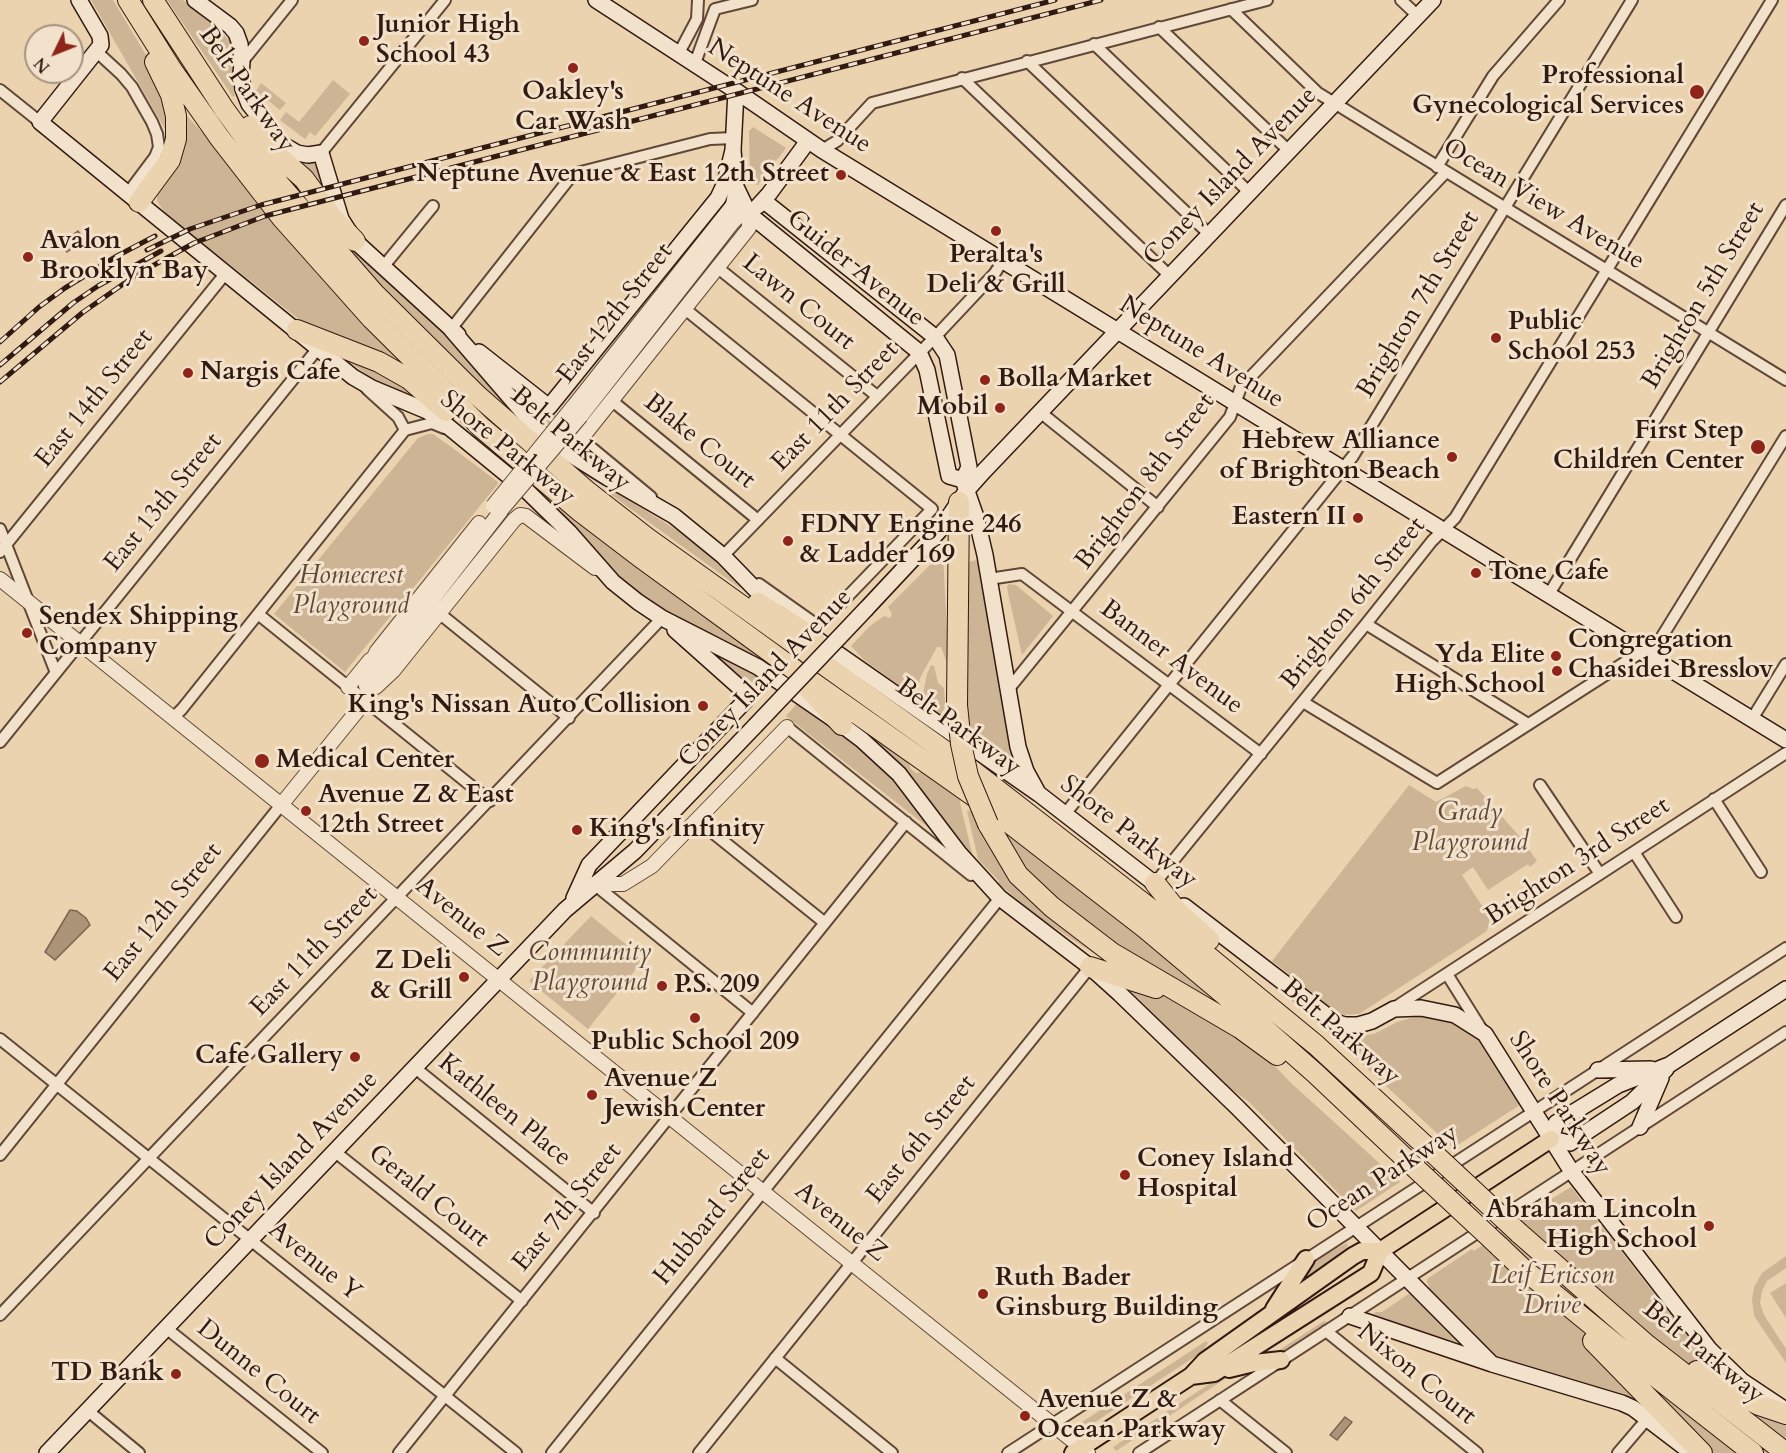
<!DOCTYPE html>
<html>
<head>
<meta charset="utf-8">
<style>
  body { margin:0 }
  #map { position:relative; width:1786px; height:1453px; overflow:hidden; background:#ecd3af; font-family:Cardo,serif }
  canvas { display:block }
  .north { position:absolute; left:24px; top:24px; width:60px; height:60px; box-sizing:border-box; background:#f3e2cb; border:2px solid #a59281; border-radius:50%; rotate:227deg; font-size:16px; font-weight:700; line-height:24px; text-align:center; color:#311a11 }
  .north::after { content:''; display:block; margin:auto; width:21px; height:27px; background:#8f2418; clip-path:polygon(50% 0,100% 100%,50% 72%,0 100%) }
</style>
</head>
<body>
<div id="map">
<canvas width="1786" height="1453"></canvas>
<div class="north">N</div>
</div>
<script>
const ctx = document.querySelector('canvas').getContext('2d');
ctx.lineJoin = 'round';
function paint(path, color) {
  ctx.fillStyle = color;
  ctx.fill(path, 'evenodd');
}
function poly(rows) {
  const path = new Path2D();
  for (const r of rows) {
    path.moveTo(r[0], r[1]);
    for (let i = 2; i < r.length; i += 2) path.lineTo(r[i], r[i + 1]);
  }
  return path;
}
function strokePath(path, color, width, dash) {
  ctx.strokeStyle = color;
  ctx.lineWidth = width;
  ctx.lineCap = dash ? 'butt' : 'round';
  ctx.setLineDash(dash || []);
  ctx.stroke(path);
}
function write(font, color, halo, rows, align = 'center') {
  ctx.font = font + ' Cardo,serif';
  ctx.lineWidth = 6;
  ctx.setLineDash([]);
  ctx.textBaseline = 'middle';
  ctx.strokeStyle = halo;
  ctx.fillStyle = color;
  for (const [text, x, y, turn = 0] of rows) {
    ctx.save();
    ctx.translate(x, y);
    ctx.rotate((+turn || 0) * Math.PI / 180);
    ctx.textAlign = isNaN(turn) ? turn : align;
    if (halo) ctx.strokeText(text, 0, 0);
    ctx.fillText(text, 0, 0);
    ctx.restore();
  }
}
paint(poly([
  [91,0,113,0,146,55,166,94,172,125,166,131],
  [167,0,183,0,219,29,233,45,235,58,232,81,235,96,233,97],
  [333,80,350,94,315,136,310,132,305,139,280,120,286,112,299,122],
  [261,83,286,103,280,110,256,91],
  [186,115,212,143,353,312,409,372,301,321,166,214,157,201,158,184],
  [753,127,786,148,758,185,750,183,749,131],
  [290,161,316,162,325,191,321,192],
  [283,166,341,238,419,309,586,471,576,471,494,399,394,302,284,175],
  [343,356,377,364,414,394,411,396,393,391,369,377],
  [507,385,549,411,578,426,576,436,578,445,602,467,592,464,541,425],
  [459,426,481,437,586,527,659,584,755,653,752,655,726,640,662,611,632,590,608,567,558,508,492,450],
  [428,434,433,434,454,449,498,482,497,485,345,672,274,614,418,438],
  [613,490,689,538,741,582,740,588,610,494],
  [941,554,943,555,949,669,941,647,937,647,920,678,917,696,914,696,863,659,851,646,870,626,884,616,890,618,892,614,888,607],
  [978,560,1011,747,1014,761,1001,756,965,731,962,620,968,562],
  [1009,584,1016,585,1053,616,1022,655,1008,593,1007,586],
  [701,644,776,681,762,696],
  [931,665,934,666,938,683,944,688,946,718,924,703,922,698,927,674],
  [801,699,875,759,912,798,934,832,786,716],
  [876,743,885,745,908,762,911,769,916,773,923,772,961,799,960,803,973,857,911,776],
  [1409,785,1436,802,1466,786,1473,789,1477,788,1520,837,1537,861,1530,867,1528,864,1488,890,1473,867,1462,875,1490,918,1487,931,1359,1014,1341,1015,1272,961],
  [973,810,990,841,1134,975,1095,954,1038,917,998,883,999,881,978,859,967,811],
  [993,821,1172,963,1216,1002,1213,1005,1127,953,1049,893,1018,859],
  [591,916,644,959,588,1029,529,981],
  [1128,983,1178,1001,1257,1047,1290,1082,1400,1182,1356,1211,1249,1102,1216,1078,1126,986],
  [1418,1016,1444,1017,1466,1027,1483,1041,1523,1103,1453,1148,1346,1049,1351,1044,1336,1031,1353,1037,1374,1034,1397,1022],
  [1571,1187,1702,1355,1718,1374,1786,1422,1786,1453,1710,1453,1635,1398,1633,1400,1623,1394,1492,1355,1433,1295,1427,1282,1427,1279,1472,1249,1474,1251,1525,1215],
  [1347,1243,1348,1246,1299,1285,1310,1266,1323,1256],
  [1786,1256,1786,1268,1767,1281,1762,1291,1760,1303,1764,1315,1786,1349,1786,1363,1754,1316,1752,1300,1754,1287,1762,1273],
  [1376,1280,1377,1281,1254,1360,1248,1361,1349,1295],
  [1786,1283,1786,1318,1770,1293],
  [1410,1293,1460,1343,1370,1316,1376,1312,1382,1312],
  [1324,1321,1330,1323,1283,1354,1270,1356],
  [1206,1341,1208,1343,1202,1352,1083,1430,1079,1424],
  [1237,1371,1116,1451,1113,1447,1220,1377]
]), '#ccb494');
const water = poly([
  [78,231,84,240,67,252,60,243,78,231],
  [70,910,77,911,86,918,90,925,55,960,45,952,70,910],
  [1345,1417,1352,1422,1337,1440,1330,1435,1345,1417]
]);
paint(water, '#ac9479');
strokePath(water, '#7b634f', 1.5);
const minor = poly([
  [1401,0,1418,16],
  [715,9,752,0],
  [1231,9,1318,93,1786,380],
  [1159,27,1289,151],
  [1094,44,1250,193],
  [97,52,121,74,132,87,152,122,157,134,159,147,155,157,128,193],
  [679,53,697,19,698,0],
  [1027,61,1209,234],
  [242,62,292,0],
  [695,63,715,9],
  [962,78,1170,276],
  [0,90,40,122],
  [822,150,837,141,872,103,1267,0],
  [321,153,445,0],
  [1437,167,1493,76,1559,0],
  [383,267,433,206],
  [718,268,877,396],
  [685,309,932,509,824,621,817,625,759,584],
  [451,329,573,174,710,139,734,138],
  [367,389,398,417,405,430],
  [611,400,758,520],
  [1040,412,1158,507],
  [581,439,651,497],
  [0,529,56,673],
  [0,552,225,274],
  [723,556,935,337,995,273,1003,260],
  [989,579,1022,574,1261,754],
  [1549,594,1786,205],
  [439,613,569,718],
  [258,614,490,801],
  [1366,624,1528,724],
  [1007,691,1230,417,1241,387,1446,172],
  [1303,702,1437,783,1627,661,1658,643,1786,436],
  [173,718,182,709,405,430,432,423,444,428],
  [1752,719,1786,664],
  [787,727,971,875],
  [0,742,319,347],
  [1540,785,1600,874],
  [1714,799,1761,872],
  [1065,814,1353,456,1632,0],
  [697,820,825,923],
  [1634,852,1676,917],
  [1155,883,1366,624,1432,541,1455,518,1772,0],
  [594,884,753,1013],
  [1447,974,1482,1030],
  [1394,1008,1786,753],
  [0,1039,516,1453],
  [414,1067,594,1213],
  [334,1151,522,1301],
  [0,1155,281,805],
  [0,1315,662,618],
  [166,1328,322,1453],
  [1326,1331,1477,1453],
  [775,1358,892,1453],
  [1220,1400,1286,1453],
  [87,1410,139,1453],
  [399,1453,906,822],
  [552,1453,1000,898,995,894],
  [699,1453,1090,967],
  [1008,1453,1786,948],
  [1139,1453,1786,1032],
  [1618,1453,1647,1419]
]);
const tertiary = poly([
  [572,408,733,205,736,187],
  [581,439,749,228,749,214,740,215,733,222,581,416],
  [0,579,1088,1453],
  [366,686,372,661,377,651,479,523],
  [348,687,370,660],
  [376,687,393,671,514,520,520,515,526,516,595,568],
  [281,805,358,710,376,680,383,663,501,511],
  [594,884,623,884,652,866,787,727]
]);
const secondary = poly([
  [79,0,100,36,101,45,40,122,353,377,372,388,427,411,439,419,527,491,569,532,613,582,638,602,662,618,758,667,842,725,862,740,899,774,959,853,1000,898,1090,967,1120,994,1237,1107,1492,1364],
  [195,0,230,26,236,33,240,44,242,62,241,74,243,89,249,104,265,124,285,146,297,153,308,155,321,153,341,219,355,241,458,335],
  [596,0,736,91,822,150,1786,740],
  [736,91,733,150,736,187,749,214,919,352,927,370,949,476,963,480],
  [764,201,935,337,947,355,969,467,963,480,976,517,985,555,1018,747,1026,771,1037,791],
  [758,206,769,194,808,141],
  [451,329,547,440,608,478,674,516,723,556,755,589,775,606],
  [479,352,549,407,718,198,725,183,733,150],
  [866,609,939,531,967,490,984,471,1433,0],
  [805,631,1039,794,1163,890],
  [574,898,589,865,747,699,745,692,739,687,675,630],
  [1184,906,1335,1022,1345,1025,1358,1025,1372,1021,1394,1009,1421,1008,1455,1015,1485,1034,1572,1172,1710,1350,1742,1381,1781,1407],
  [1598,1070,1651,1069],
  [1640,1127,1661,1078],
  [1551,1139,1556,1123,1618,1085,1669,1065,1786,989],
  [1551,1139,1570,1143,1632,1102,1666,1069],
  [1350,1316,1492,1364,1622,1403,1633,1408,1692,1453],
  [47,1453,565,910,635,851,755,726]
]);
const primary = poly([
  [1274,1309,1306,1259],
  [1229,1369,1254,1363,1281,1360],
  [1191,1376,1214,1373,1371,1273,1380,1251,1551,1139],
  [1073,1453,1191,1376,1205,1361,1353,1256,1362,1251,1380,1251]
]);
const motorway = poly([
  [128,0,172,70,219,137,282,218,372,319,482,428,581,512,640,557,795,670,985,804,1145,928,1257,1022,1316,1074,1410,1163],
  [153,0,224,109,279,184,374,293,478,396,588,492,647,538,974,772,1148,907,1316,1045,1430,1150],
  [250,126,267,146,304,179,332,217,355,241],
  [139,202,170,160,176,139,176,116,171,95,155,62],
  [297,330,379,362,409,379,446,411],
  [758,603,814,638],
  [809,689,842,725],
  [957,705,959,502],
  [988,824,1018,875,1052,907,1112,953,1240,1028,1277,1055],
  [1155,883,1178,912,1209,940],
  [1090,967,1156,988],
  [1519,1233,1647,1345,1786,1453],
  [1499,1246,1522,1268,1647,1370,1753,1453],
  [1593,1341,1702,1453],
  [1697,1371,1729,1390,1759,1405,1786,1414]
]);
strokePath(minor, '#604838', 14);
strokePath(tertiary, '#604838', 16);
strokePath(secondary, '#311a11', 18);
strokePath(primary, '#311a11', 20);
strokePath(motorway, '#311a11', 22);
strokePath(minor, '#f3e2cb', 10);
strokePath(tertiary, '#f3e2cb', 14);
strokePath(secondary, '#f3e2cb', 15);
strokePath(primary, '#ecd3af', 16);
strokePath(motorway, '#ecd3af', 20);
const rail = poly([
  [147,250,190,229,261,205,1055,0],
  [0,342,39,307,65,288,117,256,155,236],
  [0,365,73,303,98,286,161,251],
  [0,382,82,313,136,275,194,243,265,216,1101,0]
]);
strokePath(rail, '#311a11', 5);
strokePath(rail, '#f3e2cb', 3, [9]);
const tertiaryBridge = poly([
  [493,506,572,408],
  [502,509,581,416]
]);
const secondaryBridge = poly([
  [755,726,866,609]
]);
const motorwayBridge = poly([
  [957,705,961,744,968,776,988,824],
  [1430,1150,1519,1233],
  [1410,1163,1499,1246]
]);
strokePath(tertiaryBridge, '#604838', 16, []);
strokePath(secondaryBridge, '#311a11', 18, []);
strokePath(motorwayBridge, '#311a11', 22, []);
strokePath(tertiaryBridge, '#f3e2cb', 14);
strokePath(secondaryBridge, '#f3e2cb', 15);
strokePath(motorwayBridge, '#ecd3af', 20);
for (const [x, y, r, color] of [
  [364,41,6,"#8f2418"],
  [573,68,6,"#8f2418"],
  [1697,92,8,"#8f2418"],
  [841,175,6,"#8f2418"],
  [996,231,6,"#8f2418"],
  [28,257,6,"#8f2418"],
  [1496,338,6,"#8f2418"],
  [188,373,6,"#8f2418"],
  [985,380,6,"#8f2418"],
  [1000,408,6,"#8f2418"],
  [1758,447,8,"#8f2418"],
  [1452,457,6,"#8f2418"],
  [1358,518,6,"#8f2418"],
  [788,541,6,"#8f2418"],
  [1476,573,6,"#8f2418"],
  [27,633,6,"#8f2418"],
  [1556,656,6,"#8f2418"],
  [1557,671,6,"#8f2418"],
  [703,706,6,"#8f2418"],
  [262,761,8,"#8f2418"],
  [306,811,6,"#8f2418"],
  [577,830,6,"#8f2418"],
  [464,977,6,"#8f2418"],
  [662,986,6,"#8f2418"],
  [695,1018,6,"#8f2418"],
  [355,1057,6,"#8f2418"],
  [592,1095,6,"#8f2418"],
  [1125,1175,6,"#8f2418"],
  [1709,1226,6,"#8f2418"],
  [983,1294,6,"#8f2418"],
  [176,1374,6,"#8f2418"],
  [1025,1416,6,"#8f2418"]
]) {
  const dot = new Path2D();
  dot.arc(x, y, r, 0, 2 * Math.PI);
  ctx.fillStyle = color;
  ctx.fill(dot);
  strokePath(dot, '#f3e2cb', 2);
}
write('bold 26px', '#311a11', '#f3e2cb', [
  ["Junior High",376,26],
  ["School 43",376,56],
  ["Professional",1684,77,"right"],
  ["Gynecological Services",1684,107,"right"],
  ["Oakley's",573,93,"center"],
  ["Car Wash",573,123,"center"],
  ["Neptune Avenue & East 12th Street",829,175,"right"],
  ["Avalon",40,242],
  ["Brooklyn Bay",40,272],
  ["Peralta's",996,256,"center"],
  ["Deli & Grill",996,286,"center"],
  ["Public",1508,323],
  ["School 253",1508,353],
  ["Nargis Cafe",200,373],
  ["Bolla Market",997,380],
  ["Mobil",988,408,"right"],
  ["First Step",1744,432,"right"],
  ["Children Center",1744,462,"right"],
  ["Hebrew Alliance",1440,442,"right"],
  ["of Brighton Beach",1440,472,"right"],
  ["Eastern II",1346,518,"right"],
  ["FDNY Engine 246",800,526],
  ["& Ladder 169",800,556],
  ["Tone Cafe",1488,573],
  ["Sendex Shipping",39,618],
  ["Company",39,648],
  ["Congregation",1568,641],
  ["Chasidei Bresslov",1568,671],
  ["Yda Elite",1545,656,"right"],
  ["High School",1545,686,"right"],
  ["King's Nissan Auto Collision",691,706,"right"],
  ["Medical Center",276,761],
  ["Avenue Z & East",318,796],
  ["12th Street",318,826],
  ["King's Infinity",589,830],
  ["Z Deli",452,962,"right"],
  ["& Grill",452,992,"right"],
  ["P.S. 209",674,986],
  ["Public School 209",695,1043,"center"],
  ["Cafe Gallery",343,1057,"right"],
  ["Avenue Z",604,1080],
  ["Jewish Center",604,1110],
  ["Coney Island",1137,1160],
  ["Hospital",1137,1190],
  ["Abraham Lincoln",1697,1211,"right"],
  ["High School",1697,1241,"right"],
  ["Ruth Bader",995,1279],
  ["Ginsburg Building",995,1309],
  ["TD Bank",164,1374,"right"],
  ["Avenue Z &",1037,1401],
  ["Ocean Parkway",1037,1431]
], 'left');
write('26px', '#311a11', '#f3e2cb', [
  ["Belt Parkway",246,90,55],
  ["Neptune Avenue",789,97,33],
  ["Coney Island Avenue",1231,177,-46],
  ["Ocean View Avenue",1543,205,31],
  ["Guider Avenue",855,269,39],
  ["Brighton 5th Street",1704,296,-59],
  ["Lawn Court",798,303,39],
  ["Brighton 7th Street",1419,305,-59],
  ["East 12th Street",616,314,-52],
  ["Neptune Avenue",1201,353,32],
  ["East 14th Street",95,399,-51],
  ["East 11th Street",836,407,-46],
  ["Belt Parkway",570,440,40],
  ["Blake Court",699,442,39],
  ["Shore Parkway",507,449,39],
  ["Brighton 8th Street",1146,482,-53],
  ["East 13th Street",164,503,-51],
  ["Brighton 6th Street",1354,604,-51],
  ["Banner Avenue",1171,658,37],
  ["Coney Island Avenue",766,679,-46],
  ["Belt Parkway",958,728,36],
  ["Shore Parkway",1128,833,38],
  ["Brighton 3rd Street",1578,862,-33],
  ["East 12th Street",164,913,-51],
  ["Avenue Z",461,918,39],
  ["East 11th Street",315,952,-46],
  ["Belt Parkway",1340,1033,41],
  ["Shore Parkway",1559,1104,57],
  ["Kathleen Place",504,1111,39],
  ["East 6th Street",922,1140,-51],
  ["Coney Island Avenue",292,1161,-46],
  ["Ocean Parkway",1383,1179,-33],
  ["Gerald Court",428,1197,39],
  ["East 7th Street",568,1208,-51],
  ["Hubbard Street",713,1217,-51],
  ["Avenue Z",840,1223,39],
  ["Avenue Y",314,1262,39],
  ["Belt Parkway",1703,1353,39],
  ["Dunne Court",258,1373,39],
  ["Nixon Court",1416,1375,39]
]);
write('italic 26px', '#604838', '#f3e2cb', [
  ["Homecrest",351,577],
  ["Playground",351,607],
  ["Grady",1470,814],
  ["Playground",1470,844],
  ["Community",590,954],
  ["Playground",590,984],
  ["Leif Ericson",1552,1277],
  ["Drive",1552,1307]
]);
</script>
</body>
</html>
